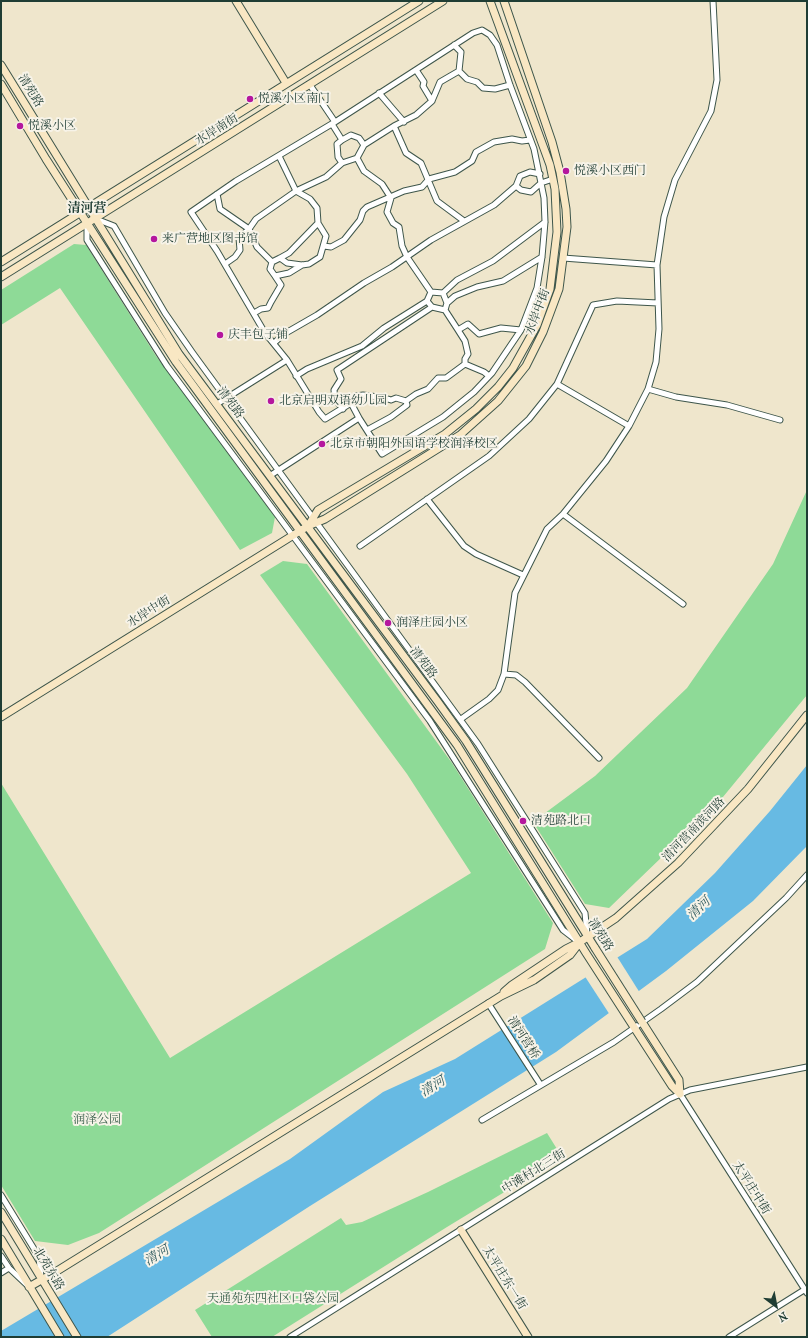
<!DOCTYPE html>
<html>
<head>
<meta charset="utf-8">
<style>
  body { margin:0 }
  #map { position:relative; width:808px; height:1338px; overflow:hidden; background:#efe6cc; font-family:"IM FELL French Canon",serif }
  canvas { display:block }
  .frame { position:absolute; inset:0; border:2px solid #1f3d34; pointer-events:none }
  .north { position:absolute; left:756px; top:1286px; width:40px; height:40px; -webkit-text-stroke:3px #f7f3e8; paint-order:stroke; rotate:148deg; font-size:11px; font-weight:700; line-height:16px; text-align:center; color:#1f3d34 }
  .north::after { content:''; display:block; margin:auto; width:14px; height:18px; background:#1f3d34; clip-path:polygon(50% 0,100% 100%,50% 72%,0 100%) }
</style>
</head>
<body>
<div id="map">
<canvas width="808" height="1338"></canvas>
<div class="frame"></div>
<div class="north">N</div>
</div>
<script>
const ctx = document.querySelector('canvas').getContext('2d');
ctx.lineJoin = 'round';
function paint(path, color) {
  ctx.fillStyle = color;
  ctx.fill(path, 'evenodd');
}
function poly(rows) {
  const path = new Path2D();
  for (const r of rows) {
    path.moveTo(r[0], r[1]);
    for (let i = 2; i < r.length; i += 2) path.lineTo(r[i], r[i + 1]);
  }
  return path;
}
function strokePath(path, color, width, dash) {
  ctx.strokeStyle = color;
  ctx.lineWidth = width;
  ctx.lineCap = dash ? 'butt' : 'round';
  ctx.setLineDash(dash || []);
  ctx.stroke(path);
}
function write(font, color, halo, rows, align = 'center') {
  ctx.font = font + ' "IM FELL French Canon","Noto Serif SC",serif';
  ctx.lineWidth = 4;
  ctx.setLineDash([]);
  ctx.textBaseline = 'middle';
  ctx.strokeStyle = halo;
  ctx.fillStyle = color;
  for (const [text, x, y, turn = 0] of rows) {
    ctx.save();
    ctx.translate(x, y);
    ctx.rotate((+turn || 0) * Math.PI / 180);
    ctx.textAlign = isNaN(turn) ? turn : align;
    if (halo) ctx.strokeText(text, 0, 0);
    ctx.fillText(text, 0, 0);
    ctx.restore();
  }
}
paint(poly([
  [74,244,86,245,156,356,275,517,272,533,240,550,60,288,1,325,1,290],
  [807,490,807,695,718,803,609,908,585,904,533,822,595,776,687,688,773,564],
  [283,561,307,564,452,763,553,923,545,949,99,1233,68,1245,35,1241,1,1185,1,783,170,1058,471,873,407,774,260,575],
  [547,1133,562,1157,447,1227,272,1337,212,1337,195,1310,341,1218,346,1225,362,1222,428,1192]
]), '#8eda97');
paint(poly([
  [807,765,807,846,753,901,666,971,556,1052,310,1206,107,1337,1,1337,1,1331,290,1159,383,1092,455,1059,647,939,715,873,770,811]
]), '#67bae3');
paint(poly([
  [616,955,640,993,610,1015,584,975]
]), '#efe6cc');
const street = poly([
  [454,45,461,52,459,71,467,79,477,82,483,88,495,89,510,85],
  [416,70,424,82,423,86,432,101],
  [310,85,335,122,236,181,191,212,217,251,265,333,287,360,319,412,325,419,351,403,359,418],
  [379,93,404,122],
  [335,122,473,33,482,30,490,35,497,45,510,85,534,149,541,183,553,179],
  [332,124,342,140,337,144,338,157,342,163,357,158,364,171,382,184,391,198,387,212,393,223,399,227,402,246,407,257,431,292,427,301,432,307,445,310],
  [394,126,406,153,421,163,437,201,464,221],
  [342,140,351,135,359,138,364,145,357,158],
  [364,145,394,126,416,115,432,101,440,82,459,71],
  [516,186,520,176,530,172,540,174],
  [217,194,220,209,249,229,257,247,272,262,280,258,289,253,318,223,317,208,310,199,296,191,279,156],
  [96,219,114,226,165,313,192,352,478,744,585,913,587,934],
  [87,224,87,240,167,366,430,721,563,930,576,940],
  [324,246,331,247,344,240,360,220,363,211,367,207,404,191,422,187,429,179,455,172,472,161,476,152,494,142,512,139,522,141,530,140],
  [280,258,287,263,302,265,309,264,320,257,326,236,318,223],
  [563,258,657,265],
  [272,262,270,269,275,276],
  [225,264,235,257,240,250,239,238,249,229,256,219,296,191,326,177,342,163],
  [431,292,443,293,447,303],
  [443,293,457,280,493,261,545,222],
  [254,313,261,309,268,308,271,302,281,285,275,276,289,273,302,265],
  [521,330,501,328,479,334,468,324,458,330,445,310,447,303,455,296,477,287,503,281,542,257],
  [465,364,484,372,489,376],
  [296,376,307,369,362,346,384,328,427,301],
  [557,384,629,426],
  [648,389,676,397,727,405,780,420],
  [351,403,350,400,356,396,363,395,378,397,379,401,388,399,391,400,396,398,406,401,416,394,428,389,438,378,446,378,465,364,465,359,468,354,465,341,458,330],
  [217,404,287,360],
  [343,409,335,399,334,390,341,379,337,370,432,307],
  [367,430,391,417,407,405,406,401],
  [271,475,359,418,382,454,443,417,474,392,492,373,521,330,537,288,542,257,545,222,544,198,541,183,531,192,521,190,516,186,494,205,431,240,392,267,364,283,317,315,284,334,274,343],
  [427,499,464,546,476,554,523,575],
  [563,514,683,604],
  [360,546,489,456,529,419,557,384,593,305,617,301,658,303],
  [504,674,516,675,525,682,599,758],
  [461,719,489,699,498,690,504,674,515,593,547,529,563,514,606,461,629,426,648,389,656,362,659,329,657,265,664,217,675,180,711,111,717,80,713,1],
  [488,1003,540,1084],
  [680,1094,807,1293],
  [482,1120,614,1042,661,1009,697,982,786,898,807,875],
  [1,1195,39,1257,41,1277],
  [1,1256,9,1268,27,1285],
  [1,1273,9,1268],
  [290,1337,669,1099,690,1090,807,1067],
  [729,1337,804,1290]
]);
const secondary = poly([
  [236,1,286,83],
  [1,65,179,354,438,702,466,741,595,948],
  [1,84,46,159,176,362,457,745,586,953,672,1086,680,1094],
  [1,262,419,1],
  [1,277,443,1],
  [308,526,318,510,445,434,476,409,498,387,513,368,537,325,550,289,557,232,555,189,550,165,490,1],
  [1,717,308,526,325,519,460,435,498,401,526,366,543,332,559,289,567,227,566,209,560,172,552,142,504,1],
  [504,992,512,985,566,949,580,942,616,918,678,863,748,789,807,715],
  [642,1022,679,1080,680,1094],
  [1,1212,77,1337],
  [461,1230,528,1337],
  [1,1239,60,1337],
  [29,1287,57,1271,501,996,534,980,570,955,580,942]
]);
strokePath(street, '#3e564b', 7);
strokePath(secondary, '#3e564b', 9);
strokePath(street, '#fff', 5);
strokePath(secondary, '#f9e7c3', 7);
const secondaryBridge = poly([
  [595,948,642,1022]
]);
strokePath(secondaryBridge, '#3e564b', 9, []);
strokePath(secondaryBridge, '#f9e7c3', 7);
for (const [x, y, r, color] of [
  [250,99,4,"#b5179e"],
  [20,126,4,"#b5179e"],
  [566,171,4,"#b5179e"],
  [154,239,4,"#b5179e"],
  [220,335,4,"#b5179e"],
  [271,401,4,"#b5179e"],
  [322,444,4,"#b5179e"],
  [388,623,4,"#b5179e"],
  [523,821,4,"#b5179e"]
]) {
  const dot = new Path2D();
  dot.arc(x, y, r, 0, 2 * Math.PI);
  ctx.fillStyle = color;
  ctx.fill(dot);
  strokePath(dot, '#f7f3e8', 1.5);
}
write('12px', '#1f3d34', '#f7f3e8', [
  ["清苑路",30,91,58],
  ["水岸南街",217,130,-32],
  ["水岸中街",538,312,-69],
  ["清苑路",230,403,53],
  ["水岸中街",149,612,-32],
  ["清苑路",423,663,53],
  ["清河营南滨河路",694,830,-46],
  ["清苑路",600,935,58],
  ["清河营桥",523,1038,57],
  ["中滩村北三街",534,1172,-32],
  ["太平庄中街",751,1188,58],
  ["北苑东路",48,1269,59],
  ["太平庄东一街",504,1278,58]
]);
write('12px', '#1f3d34', '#f7f3e8', [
  ["悦溪小区南门",258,99],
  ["悦溪小区",28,126],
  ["悦溪小区西门",574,171],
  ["来广营地区图书馆",162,239],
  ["庆丰包子铺",228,335],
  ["北京启明双语幼儿园",279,401],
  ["北京市朝阳外国语学校润泽校区",330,444],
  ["润泽庄园小区",396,623],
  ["清苑路北口",531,821]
], 'left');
write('12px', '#355c48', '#f7f3e8', [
  ["润泽公园",97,1120],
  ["天通苑东四社区口袋公园",273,1299]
]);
write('bold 13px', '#1f3d34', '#f7f3e8', [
  ["清河营",87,209]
]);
write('italic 13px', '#315c60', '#f7f3e8', [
  ["清河",699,909,-43],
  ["清河",433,1087,-31],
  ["清河",157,1256,-31]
]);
</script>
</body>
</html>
